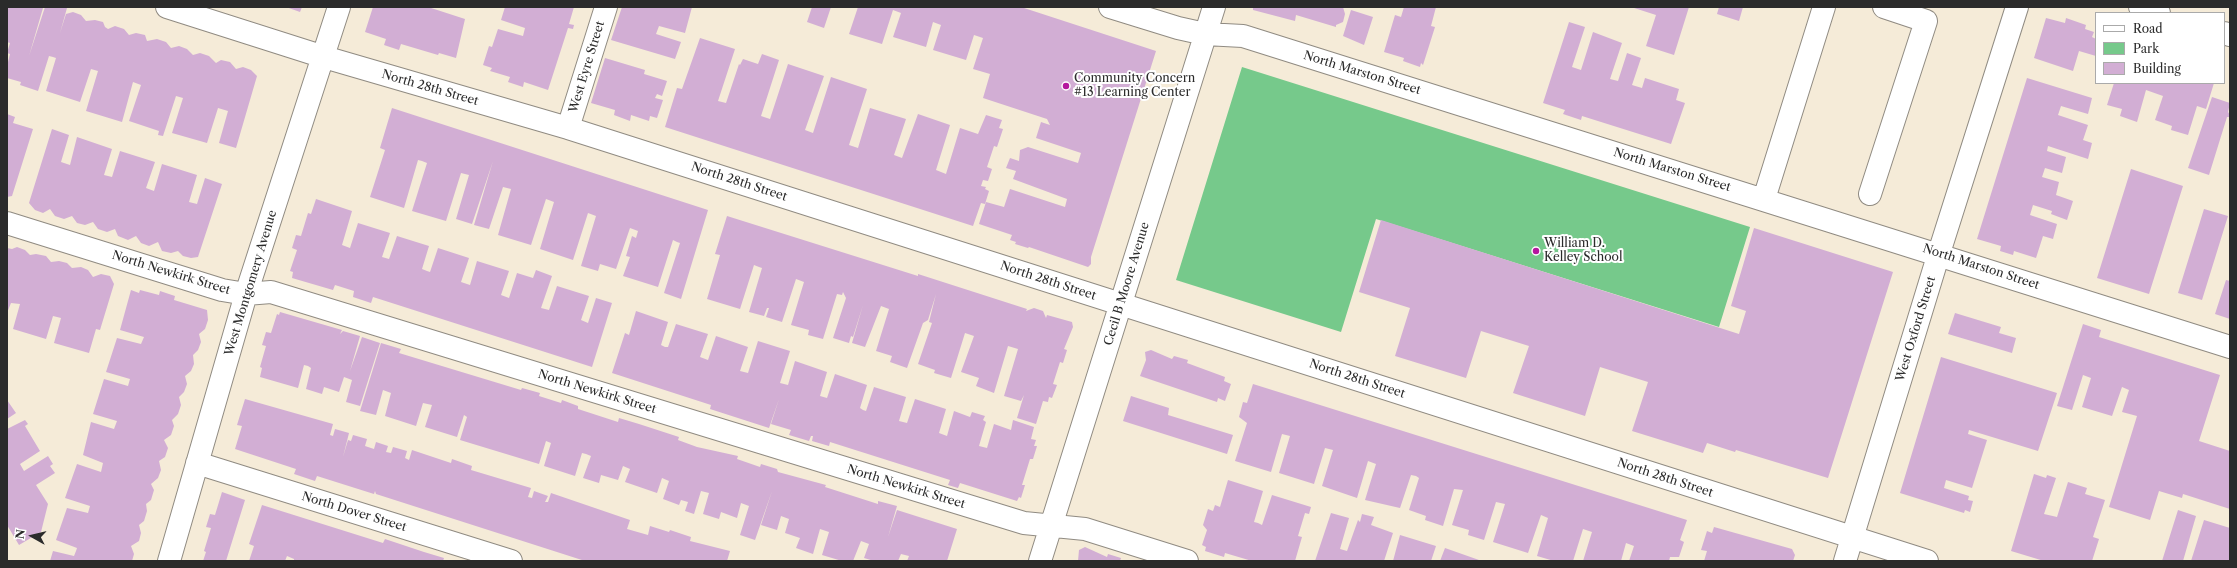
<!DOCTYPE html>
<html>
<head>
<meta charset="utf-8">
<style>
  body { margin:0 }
  #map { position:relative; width:2237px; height:568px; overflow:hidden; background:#f5ebd8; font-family:"Libre Caslon Text",serif }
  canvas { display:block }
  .frame { position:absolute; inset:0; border:8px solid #2b2b2b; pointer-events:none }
  .legend { position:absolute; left:2095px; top:12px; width:130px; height:72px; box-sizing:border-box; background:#fff; border:1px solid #aaa; margin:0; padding:5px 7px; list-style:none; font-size:12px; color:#2b2b2b }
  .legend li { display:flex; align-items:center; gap:8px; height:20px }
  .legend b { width:20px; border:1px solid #aaa }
  .north { position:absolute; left:12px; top:516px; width:40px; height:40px; -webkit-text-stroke:3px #fff; paint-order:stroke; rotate:278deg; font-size:11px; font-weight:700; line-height:16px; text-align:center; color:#2b2b2b }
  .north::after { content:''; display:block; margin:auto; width:14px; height:18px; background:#2b2b2b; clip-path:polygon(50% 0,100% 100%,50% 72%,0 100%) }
</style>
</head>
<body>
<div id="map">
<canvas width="2237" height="568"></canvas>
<div class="frame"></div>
<ul class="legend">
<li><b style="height:5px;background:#fff"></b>Road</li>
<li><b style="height:11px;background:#76c98b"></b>Park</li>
<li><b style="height:11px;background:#d2aed4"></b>Building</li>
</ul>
<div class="north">N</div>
</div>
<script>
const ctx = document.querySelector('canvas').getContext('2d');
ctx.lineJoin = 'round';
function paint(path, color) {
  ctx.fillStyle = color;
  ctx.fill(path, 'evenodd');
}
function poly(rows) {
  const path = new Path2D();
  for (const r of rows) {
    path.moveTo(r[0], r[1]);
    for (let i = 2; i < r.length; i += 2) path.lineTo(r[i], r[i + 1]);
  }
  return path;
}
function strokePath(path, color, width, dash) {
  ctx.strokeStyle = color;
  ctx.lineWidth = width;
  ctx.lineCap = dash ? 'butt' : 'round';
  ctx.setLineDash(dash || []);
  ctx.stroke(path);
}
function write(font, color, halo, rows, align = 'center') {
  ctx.font = font + ' "Libre Caslon Text",serif';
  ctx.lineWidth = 4;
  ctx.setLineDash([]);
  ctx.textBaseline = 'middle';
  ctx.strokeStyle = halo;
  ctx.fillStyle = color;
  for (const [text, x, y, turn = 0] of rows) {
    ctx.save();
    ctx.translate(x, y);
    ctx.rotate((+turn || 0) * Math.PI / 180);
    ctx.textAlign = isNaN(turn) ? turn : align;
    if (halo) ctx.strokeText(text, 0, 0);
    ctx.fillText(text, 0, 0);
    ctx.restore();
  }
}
paint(poly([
  [1242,67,1750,227,1719,327,1376,219,1341,332,1176,280]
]), '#76c98b');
paint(poly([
  [7,7,43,8,29,56,45,7,64,7,67,8,60,33,66,14,73,12,81,15,86,21,95,20,103,22,105,27,108,29,115,26,124,29,129,35,136,33,145,35,147,41,157,39,166,42,171,48,179,46,187,49,193,55,200,53,209,56,216,63,221,60,230,62,236,69,243,67,251,70,257,76,236,148,219,143,228,111,218,108,207,143,172,133,183,98,176,96,163,136,158,135,159,131,129,121,141,85,133,82,122,122,86,111,98,71,91,69,80,102,46,91,56,58,53,57,49,56,38,91,20,85,21,82,7,78,7,66,10,54,7,53,10,43,7,42],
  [286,7,302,7,300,12],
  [373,7,428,7,465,19,456,58,439,53,438,55,401,44,399,50,384,45,386,39,365,32],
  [505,7,574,7,569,24,574,25,573,29,568,28,548,90,524,82,523,87,508,82,510,77,490,71,492,68,483,65,489,46,492,47,498,29,523,36,525,28,501,20],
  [622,7,692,7,685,33,659,26,656,34,681,42,675,59,611,40],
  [812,7,831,7,824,28,807,22],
  [858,7,1021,7,1156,51,1091,257,1091,264,1088,267,1029,247,1028,248,1015,244,1016,242,1010,240,1012,235,979,224,986,202,1004,207,1010,189,1065,207,1067,199,1013,179,1016,171,1006,168,1010,158,1019,161,1020,150,1028,147,1078,163,1081,153,1036,138,1041,122,1050,125,1047,119,983,98,990,74,973,69,983,38,974,35,966,60,933,50,941,25,933,22,926,47,893,37,901,13,893,10,882,44,849,34],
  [1253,7,1343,7,1345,14,1343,22,1336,25,1336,27,1296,15,1295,21,1253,10],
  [1404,7,1436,7,1431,26,1435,27,1423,65,1421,63,1420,67,1403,61,1404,58,1384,52,1395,15,1401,17],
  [1631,7,1689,7,1674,55,1646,46,1656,15],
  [1719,7,1743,7,1739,21,1717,14],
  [1351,10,1373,17,1364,45,1343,36],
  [2046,18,2065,23,2066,18,2086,25,2085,29,2094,32,2092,37,2096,39,2096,56,2079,51,2073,71,2034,58],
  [1569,22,1585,27,1572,67,1581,70,1593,32,1622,43,1610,79,1618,81,1627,53,1641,58,1632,85,1642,88,1645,78,1679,89,1676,100,1685,103,1671,144,1582,116,1581,120,1563,114,1565,110,1543,103],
  [700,38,735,49,718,101,726,103,739,64,740,65,743,59,758,64,762,54,779,60,761,116,770,119,788,64,824,76,805,130,813,133,831,77,867,89,849,145,858,148,870,108,906,119,894,155,902,158,918,114,950,125,936,170,946,174,960,128,978,134,986,115,1002,120,999,128,1003,129,997,147,994,146,987,167,992,169,988,181,983,180,981,186,986,187,985,189,989,191,985,204,981,203,973,226,665,127,677,88,682,89],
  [605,58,645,70,644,74,667,81,662,96,657,94,655,98,663,100,657,118,650,116,649,121,631,115,630,121,614,115,615,110,591,103],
  [2027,78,2092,98,2088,114,2061,106,2058,115,2088,125,2083,140,2092,143,2088,159,2048,146,2047,151,2066,157,2062,173,2045,168,2042,177,2059,182,2056,195,2073,201,2067,220,2051,214,2052,211,2033,205,2030,215,2057,224,2053,239,2043,236,2036,258,2014,251,2013,255,2000,251,2001,246,1977,239],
  [2114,83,2214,83,2206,109,2197,106,2188,135,2171,130,2172,126,2155,120,2163,96,2146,90,2137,122,2120,116,2122,109,2107,105],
  [2212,97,2230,103,2228,112,2230,115,2229,117,2227,117,2209,175,2188,168],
  [392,108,708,210,681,299,664,293,680,243,677,242,673,240,658,287,623,276,630,257,626,256,632,236,636,238,638,231,630,228,616,269,600,264,598,271,581,266,596,216,588,213,573,260,540,249,554,202,546,199,531,245,498,235,511,189,503,187,489,229,474,225,493,161,472,224,456,219,469,175,461,173,446,221,412,211,427,163,422,161,418,160,404,208,370,197,385,150,380,148],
  [7,114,15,117,13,123,33,129,12,196,7,197],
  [52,129,69,135,61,162,70,165,77,137,112,149,104,175,112,177,120,151,155,162,146,188,154,191,162,164,197,175,189,202,197,204,205,178,222,184,198,257,191,258,183,256,178,251,171,253,162,251,158,242,149,246,141,243,136,236,128,240,118,236,115,229,107,232,98,229,93,222,85,225,77,223,72,216,64,219,55,216,50,209,43,213,35,210,29,203],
  [2131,169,2183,186,2149,294,2097,278],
  [316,199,352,211,342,245,350,248,358,223,390,233,382,257,389,259,397,236,429,246,422,269,427,271,430,272,438,248,469,258,461,282,470,285,477,261,509,271,501,295,509,298,517,273,533,278,536,270,552,276,541,308,549,310,557,286,589,296,581,320,588,323,596,298,612,303,592,367,373,297,371,303,353,297,354,291,335,285,333,290,292,278,293,272,290,271,297,250,292,248,296,235,301,236,308,213,311,214],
  [2204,209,2228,216,2202,300,2178,293],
  [727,216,918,276,918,274,1027,309,1026,311,1034,308,1043,311,1046,318,1047,315,1072,322,1073,327,1064,349,1067,350,1063,363,1060,362,1053,384,1057,385,1052,398,1049,397,1048,402,1043,401,1036,424,1017,418,1024,395,1021,401,1004,396,1018,349,1008,346,994,393,976,386,979,378,961,372,974,336,965,333,951,378,934,373,935,370,918,364,932,323,929,322,936,294,928,320,923,323,907,368,890,362,892,356,876,351,889,309,881,306,865,347,852,343,863,305,853,337,851,336,849,343,833,338,846,298,843,292,842,295,837,294,823,339,808,335,809,330,791,325,804,282,796,279,782,322,766,317,769,308,767,308,764,316,749,312,762,268,759,267,754,265,740,309,707,299,720,255,715,254],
  [1381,220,1739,334,1746,311,1731,306,1754,228,1893,272,1828,478,1736,450,1735,452,1707,443,1703,453,1632,431,1648,382,1600,367,1585,416,1513,393,1529,346,1481,331,1466,378,1395,356,1410,308,1359,292],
  [17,247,25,250,30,255,36,254,46,256,51,262,59,261,67,263,72,268,81,267,88,270,93,277,101,274,110,276,114,284,100,330,96,329,89,353,54,343,61,318,53,316,46,339,13,329,20,304,11,303,7,313,7,248,12,249],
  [2226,280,2230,281,2230,319,2215,314],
  [131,290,139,293,140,290,159,295,160,291,175,296,174,300,207,310,208,320,205,329,199,334,201,342,198,350,193,355,194,364,191,371,185,376,187,384,184,392,179,397,181,405,178,414,172,420,174,426,171,435,164,440,168,448,165,457,159,461,161,470,158,478,151,484,154,490,151,500,146,504,147,511,144,521,139,525,141,533,139,541,131,546,134,554,132,561,50,561,53,551,74,556,76,551,77,548,56,540,67,508,88,513,90,506,65,498,77,464,101,472,103,463,83,455,91,422,114,429,117,421,93,414,104,379,128,386,130,379,106,372,117,338,141,344,144,337,120,330],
  [636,311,668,322,661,345,665,347,668,347,676,324,708,334,700,357,708,360,716,336,748,347,740,371,748,373,758,341,790,351,780,383,788,385,795,361,827,372,820,396,827,398,835,374,867,385,860,408,863,410,866,411,874,387,906,397,899,421,907,423,915,399,946,409,939,433,947,436,954,411,970,417,972,412,985,416,983,420,986,422,979,446,987,448,994,424,1011,430,1013,420,1034,427,1031,439,1036,440,1034,446,1037,446,1033,459,1030,459,1022,485,1025,485,1021,498,1019,497,1017,501,960,483,958,488,948,485,950,480,830,442,829,446,812,441,813,436,811,436,809,441,789,435,791,430,771,424,779,399,769,428,710,409,711,405,612,373,625,333,629,335],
  [280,312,342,330,340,334,343,331,360,336,350,371,362,337,380,343,360,406,346,402,352,380,344,377,339,392,324,387,322,394,306,389,311,368,308,366,304,365,298,388,260,377,262,368,260,367,266,346,262,345,266,332,271,333,277,314,279,315],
  [1955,313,2001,327,1999,333,2016,338,2012,353,1948,334],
  [2083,324,2101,330,2099,337,2220,375,2199,441,2230,451,2230,509,2183,494,2182,498,2159,491,2150,520,2109,507,2137,416,2122,412,2129,390,2122,387,2112,416,2082,407,2091,378,2083,375,2072,410,2057,406],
  [381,343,401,349,399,353,521,390,522,388,540,393,539,396,561,403,562,400,578,406,578,409,618,422,619,418,639,424,679,437,678,440,697,447,738,456,737,459,760,467,761,464,777,469,778,472,826,485,825,487,878,504,878,501,897,506,888,537,897,510,957,529,947,561,907,561,909,556,901,554,898,561,874,561,864,558,869,544,861,541,853,561,842,561,822,555,829,532,820,529,813,554,796,548,800,538,785,533,789,519,781,516,777,530,761,525,772,491,755,540,740,535,749,506,741,503,737,518,721,512,719,519,703,514,709,493,701,491,694,514,685,511,688,502,681,500,679,505,663,499,669,481,662,478,657,493,625,482,630,469,623,466,618,480,601,475,599,483,583,478,591,456,586,454,582,453,575,476,544,466,551,443,546,441,539,464,460,440,467,417,464,415,457,437,425,427,432,405,423,403,416,426,385,416,391,393,383,390,376,415,360,411],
  [1151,350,1172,359,1174,356,1188,360,1187,363,1225,377,1224,381,1231,384,1225,401,1218,398,1217,402,1140,376,1146,360,1145,352],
  [1941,357,2057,393,2038,451,1969,430,1968,434,1987,440,1972,488,1946,480,1944,488,1969,496,1968,500,1973,501,1970,512,1965,510,1964,513,1900,493],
  [1253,384,1687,520,1680,540,1684,542,1679,557,1670,557,1669,561,1629,561,1634,546,1626,543,1621,561,1583,561,1592,532,1583,529,1573,561,1554,561,1537,556,1548,518,1541,515,1528,553,1493,542,1505,504,1496,502,1484,540,1468,535,1469,530,1452,525,1463,490,1454,489,1443,526,1425,520,1426,516,1409,510,1419,478,1416,476,1411,475,1400,508,1365,500,1376,464,1368,461,1357,498,1322,486,1333,450,1325,448,1314,484,1279,473,1290,436,1282,434,1271,472,1235,461,1247,423,1239,417,1243,402,1247,403],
  [1131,396,1169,408,1168,415,1233,435,1227,454,1123,421],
  [245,399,333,424,330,435,333,436,335,429,349,433,343,457,348,440,351,441,353,435,367,439,365,446,374,449,376,442,388,446,386,452,391,453,393,447,407,451,405,458,409,460,412,450,451,463,452,459,472,466,471,470,531,488,528,497,532,498,534,491,548,496,545,502,548,502,551,493,630,520,627,529,648,535,650,526,669,532,670,530,691,537,690,541,730,551,727,561,585,561,376,494,375,491,374,494,317,476,315,481,294,474,296,469,235,449,242,426,237,425],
  [7,400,16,413,7,419],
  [25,420,28,424,25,426,40,451,20,464,24,471,48,456,53,464,50,466,55,473,36,485,48,504,41,532,19,545,7,525,7,429],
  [2034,474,2046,478,2047,475,2056,478,2044,514,2057,517,2068,482,2087,488,2085,494,2105,500,2093,537,2099,539,2092,561,2044,561,2011,551],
  [1228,480,1263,491,1254,522,1258,523,1262,525,1272,495,1311,507,1309,514,1305,513,1298,536,1302,537,1295,561,1252,561,1225,553,1224,557,1205,551,1206,547,1202,545,1207,530,1203,525,1208,509,1213,511,1215,505,1220,507],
  [222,492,245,500,226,561,203,561,206,552,204,551,211,528,206,527,210,514,215,515],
  [262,505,383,543,385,539,424,552,444,558,443,561,294,561,294,559,287,556,285,561,249,561,254,546,249,544],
  [2178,510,2196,516,2183,561,2162,561],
  [1331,513,1349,518,1340,549,1347,551,1358,520,1360,522,1362,514,1374,517,1371,525,1393,533,1384,561,1315,561],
  [2204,520,2230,528,2229,561,2191,561],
  [1714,527,1792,549,1795,555,1793,561,1704,561,1707,551,1701,550,1707,531,1712,533],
  [1400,535,1436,546,1431,561,1393,561],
  [1085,547,1107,557,1108,554,1121,558,1120,561,1078,561,1079,550],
  [1445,548,1479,560,1479,561,1440,561]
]), '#d2aed4');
const minor = poly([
  [167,7,324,57,568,128,1927,561],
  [1110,7,1178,28,1205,34,1243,36,2230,347],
  [2140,7,2159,13],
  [2224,33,2230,35],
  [568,128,606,7],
  [1870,194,1926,21,1884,7],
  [1764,199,1824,7],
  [7,223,222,290,246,294,271,292,1024,523,1085,529,1187,561],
  [197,463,511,561],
  [169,561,246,294,339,7],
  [1040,561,1214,7],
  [1845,561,1939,253,2017,7]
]);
strokePath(minor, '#908b82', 24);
strokePath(minor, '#fff', 22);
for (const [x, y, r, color] of [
  [1066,86,4,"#b5179e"],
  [1536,251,4,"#b5179e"]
]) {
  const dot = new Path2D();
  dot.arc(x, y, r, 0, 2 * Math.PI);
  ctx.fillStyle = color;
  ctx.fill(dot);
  strokePath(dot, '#fff', 1.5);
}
write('12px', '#2b2b2b', '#fff', [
  ["West Eyre Street",587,67,-73],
  ["North Marston Street",1362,73,17],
  ["North 28th Street",430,88,16],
  ["North Marston Street",1672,170,17],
  ["North 28th Street",739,182,18],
  ["North Marston Street",1981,267,18],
  ["North Newkirk Street",171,273,17],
  ["North 28th Street",1048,281,18],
  ["West Montgomery Avenue",251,283,-73],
  ["Cecil B Moore Avenue",1127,284,-73],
  ["West Oxford Street",1916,329,-73],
  ["North 28th Street",1357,379,18],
  ["North Newkirk Street",597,392,17],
  ["North 28th Street",1665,478,18],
  ["North Newkirk Street",906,487,17],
  ["North Dover Street",354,512,17]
]);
write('12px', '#2b2b2b', '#fff', [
  ["Community Concern",1074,79],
  ["#13 Learning Center",1074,93],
  ["William D.",1544,244],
  ["Kelley School",1544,258]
], 'left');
</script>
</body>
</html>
